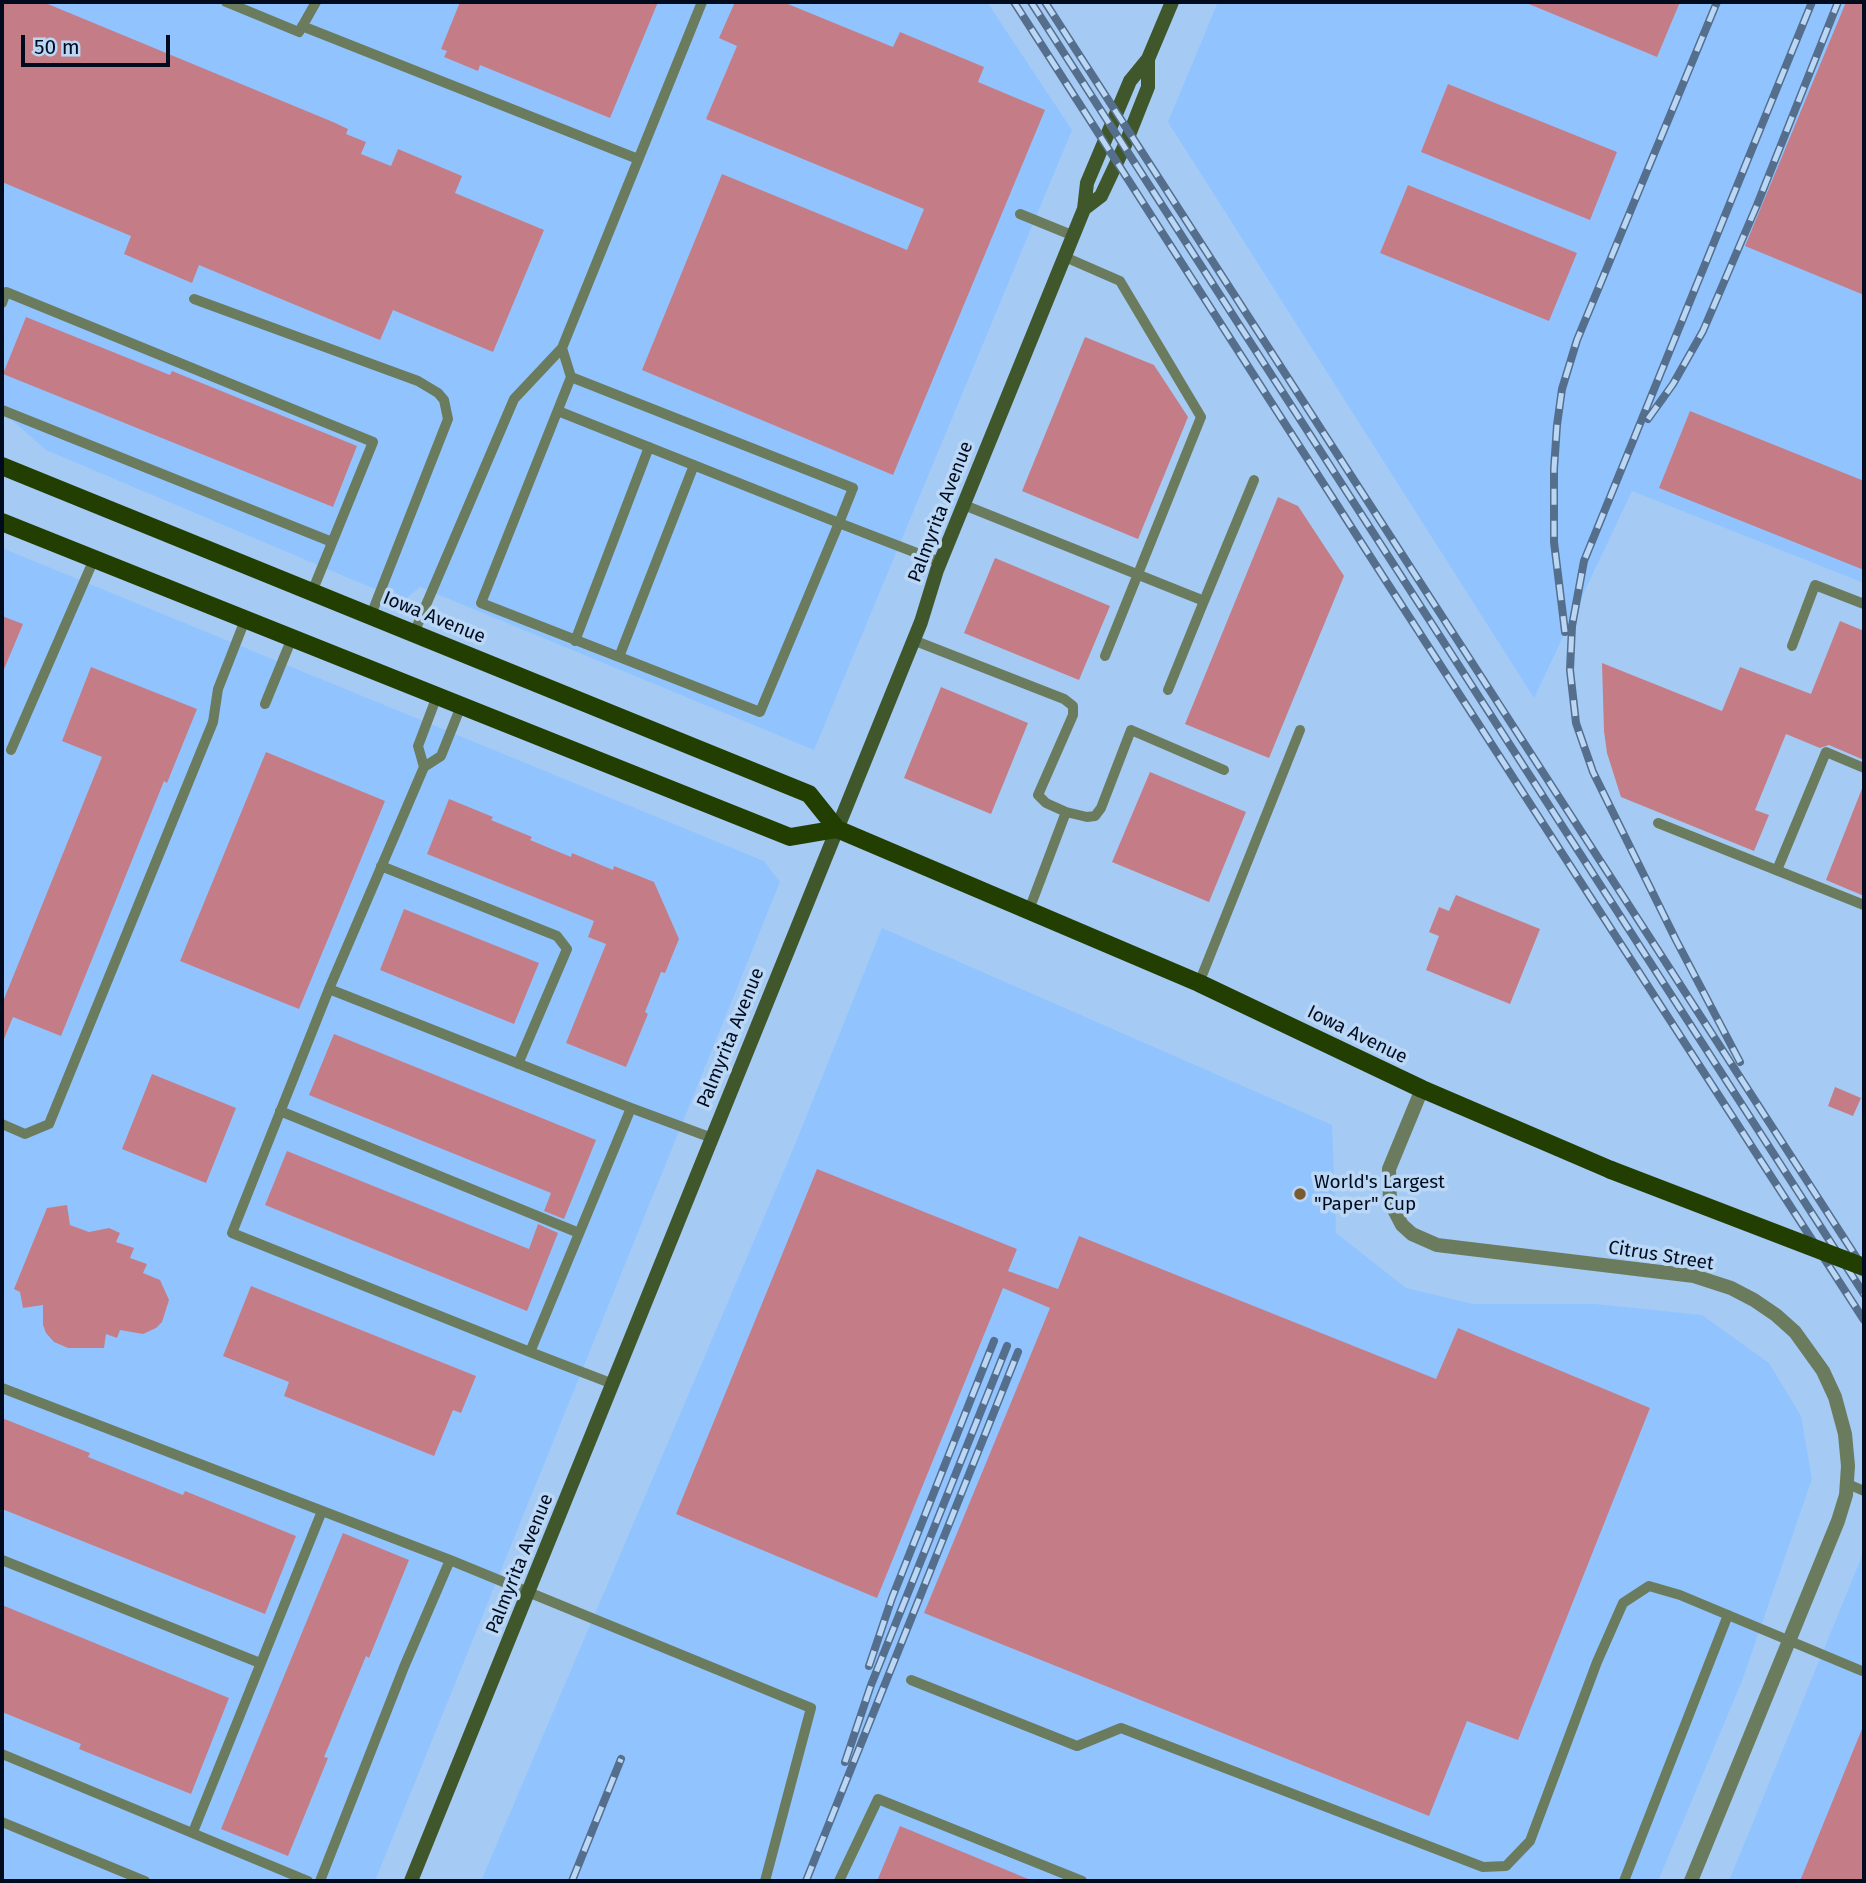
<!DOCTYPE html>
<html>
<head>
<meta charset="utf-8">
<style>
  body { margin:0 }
  #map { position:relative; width:1866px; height:1883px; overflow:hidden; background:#a5caf4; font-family:"Fira Sans",sans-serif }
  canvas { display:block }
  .frame { position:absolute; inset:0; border:4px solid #000c1e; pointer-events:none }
  .scale { position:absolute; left:21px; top:35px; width:149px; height:32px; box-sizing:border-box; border:4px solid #000c1e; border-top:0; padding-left:9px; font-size:21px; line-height:24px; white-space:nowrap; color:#000c1e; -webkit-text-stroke:5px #bbd7f6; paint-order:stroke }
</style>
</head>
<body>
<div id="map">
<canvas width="1866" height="1883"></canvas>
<div class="frame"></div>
<div class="scale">50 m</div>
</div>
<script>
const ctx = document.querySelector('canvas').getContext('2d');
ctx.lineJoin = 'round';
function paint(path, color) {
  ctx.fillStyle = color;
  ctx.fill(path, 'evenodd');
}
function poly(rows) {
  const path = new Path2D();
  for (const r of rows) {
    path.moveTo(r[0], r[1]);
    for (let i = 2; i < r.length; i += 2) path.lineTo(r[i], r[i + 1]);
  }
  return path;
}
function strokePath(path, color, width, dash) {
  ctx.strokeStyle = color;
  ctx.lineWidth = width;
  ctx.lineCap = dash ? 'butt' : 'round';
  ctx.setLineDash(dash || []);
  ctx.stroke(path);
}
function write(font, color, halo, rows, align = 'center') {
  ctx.font = font + ' "Fira Sans",sans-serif';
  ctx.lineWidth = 7;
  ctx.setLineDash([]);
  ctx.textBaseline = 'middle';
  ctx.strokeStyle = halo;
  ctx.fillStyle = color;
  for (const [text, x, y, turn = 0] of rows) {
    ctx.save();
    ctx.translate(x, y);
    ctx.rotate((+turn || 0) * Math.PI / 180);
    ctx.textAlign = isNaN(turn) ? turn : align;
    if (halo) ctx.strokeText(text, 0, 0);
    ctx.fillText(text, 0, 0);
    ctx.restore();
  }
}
paint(poly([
  [2,2,987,2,1072,130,814,750,420,587,403,601,46,450,13,421,2,416],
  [1218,2,1864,2,1864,583,1632,491,1534,698,1168,122],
  [2,548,764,861,780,882,375,1881,2,1881],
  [882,928,1332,1125,1336,1233,1406,1288,1473,1304,1595,1304,1702,1315,1769,1363,1801,1416,1812,1479,1742,1681,1658,1881,481,1881,794,1147],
  [1864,1554,1864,1881,1729,1881,1862,1556]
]), '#91c4ff');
paint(poly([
  [2,2,43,2,333,122,348,129,346,134,366,142,361,154,391,166,398,149,462,176,455,193,544,230,493,352,393,310,380,340,199,265,192,283,124,254,131,236,2,182],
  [460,2,658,2,610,118,480,65,478,71,444,57,447,51,441,49],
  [735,2,783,2,893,47,900,32,984,67,978,82,1045,110,893,475,642,370,722,174,907,250,924,209,706,119,737,46,719,38],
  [1524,2,1680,2,1657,57],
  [1846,2,1864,2,1864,295,1745,246],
  [1448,84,1617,152,1590,220,1421,152],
  [1408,185,1577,253,1549,321,1380,253],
  [26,317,170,375,172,371,357,446,333,507,3,374],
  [1085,337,1154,365,1188,417,1138,539,1022,491],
  [1690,411,1864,481,1864,570,1659,488],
  [1278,497,1298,506,1344,576,1269,758,1185,724],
  [995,558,1110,606,1079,680,964,633],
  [2,616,23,624,2,674],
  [1840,621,1864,631,1864,760,1829,745,1820,748,1786,734,1755,810,1769,815,1754,851,1621,797,1607,753,1604,731,1602,663,1722,711,1740,667,1811,694],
  [91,667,197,709,167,783,164,781,61,1036,13,1017,2,1044,2,1004,102,757,62,741],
  [941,687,1028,723,991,814,904,778],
  [266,752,385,801,299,1009,180,961],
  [1150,772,1246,812,1209,902,1112,862],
  [1863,786,1864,786,1864,896,1826,880],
  [449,799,493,817,491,820,532,837,530,840,571,857,572,853,613,870,614,866,654,882,679,939,665,973,661,972,645,1012,648,1014,626,1067,566,1043,606,944,588,937,594,921,427,854],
  [1456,895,1540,929,1510,1004,1426,970,1439,936,1429,932,1439,907,1449,911],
  [404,909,539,963,514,1024,380,970],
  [334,1034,596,1140,564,1219,544,1211,551,1193,309,1095],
  [152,1074,236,1108,206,1183,122,1149],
  [1835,1087,1861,1098,1853,1116,1828,1106],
  [287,1151,529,1249,538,1224,558,1233,527,1311,265,1205],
  [817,1169,1017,1249,1008,1271,1058,1289,1079,1236,1436,1379,1458,1328,1650,1408,1518,1740,1467,1721,1429,1816,924,1613,1050,1308,1003,1288,877,1598,676,1514],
  [67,1205,70,1225,89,1232,109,1228,120,1233,116,1242,134,1248,130,1258,147,1264,143,1273,160,1280,169,1300,162,1322,156,1328,143,1334,120,1330,117,1338,106,1334,104,1348,68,1348,54,1342,46,1333,43,1325,43,1305,23,1308,20,1292,14,1289,47,1208],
  [251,1286,476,1376,461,1413,453,1410,434,1456,284,1396,289,1382,223,1356],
  [2,1418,90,1453,88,1457,183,1495,185,1491,296,1536,265,1614,2,1509],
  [343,1533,409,1560,369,1658,366,1656,324,1757,328,1758,288,1856,221,1829],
  [2,1605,229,1698,191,1794,79,1749,81,1744,2,1712],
  [1864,1724,1864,1881,1800,1881],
  [900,1826,1033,1881,877,1881]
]), '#c47d86');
strokePath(poly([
  [226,2,299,32,316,2],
  [702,2,562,348,571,377,853,488,839,523,940,562],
  [302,26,638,159],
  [1020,214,1074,236],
  [1065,257,1120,281,1201,417,1105,656],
  [194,299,418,381,438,393,444,400,448,419,371,615],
  [2,303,6,292,373,442,312,592],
  [2,410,332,542],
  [558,411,839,523,760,712,481,603,571,377],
  [964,505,1204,601,1254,480],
  [414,633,514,399,562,348],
  [913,640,1064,699,1073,706,1073,715,1038,795,1046,803,1066,812,1029,910],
  [575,641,649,447],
  [1792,646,1815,585,1864,604],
  [619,657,694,465],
  [1168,690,1204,601],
  [265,704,292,638],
  [11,750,94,559],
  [424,767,418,746,437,696],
  [1066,812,1087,817,1095,816,1101,808,1131,730,1224,770],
  [1658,823,1864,905],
  [381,866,557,936,567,949,518,1064],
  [1777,870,1826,752,1864,768],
  [1199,983,1300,730],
  [329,989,424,767,441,756,461,706],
  [280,1111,579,1233],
  [2,1124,25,1134,49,1124,213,722,218,689,245,620],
  [530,1352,232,1233,329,989,631,1108],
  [613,1384,530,1352,631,1108,712,1138],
  [2,1388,450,1560,811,1708,765,1881],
  [1848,1484,1864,1491],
  [2,1560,260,1663],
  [911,1680,1077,1746,1121,1728,1483,1867,1506,1866,1530,1841,1597,1662,1623,1603,1649,1586,1680,1595,1862,1671],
  [2,1754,308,1881],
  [2,1822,145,1881],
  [193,1832,322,1511],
  [320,1881,404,1667,450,1560],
  [839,1881,878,1799,1082,1881],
  [1624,1881,1728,1615]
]), '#6b7c5e', 10);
strokePath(poly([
  [1422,1089,1389,1169,1390,1202,1402,1225,1412,1234,1437,1245,1694,1276,1731,1288,1754,1300,1776,1315,1795,1332,1823,1371,1835,1397,1845,1434,1848,1466,1846,1495,1838,1521,1691,1881]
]), '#6b7c5e', 14);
strokePath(poly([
  [1084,209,1101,196,1125,145,1148,87,1148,59],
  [411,1881,921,622,937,570,1084,209,1087,183,1130,81,1148,59,1172,2]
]), '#40572c', 14);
strokePath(poly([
  [2,466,809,794,837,829,1199,983,1422,1089,1611,1170],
  [2,522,790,837,837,829]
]), '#223e00', 18);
const rail = poly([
  [1014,2,1386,581,1864,1320],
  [1031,2,1864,1294],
  [1045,2,1864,1269],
  [1648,419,1673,384,1703,331,1757,205,1838,2],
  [1565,632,1554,542,1554,469,1557,425,1562,389,1577,340,1717,2],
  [1740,1062,1676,940,1593,772,1576,723,1570,670,1572,626,1584,561,1812,2],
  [869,1666,892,1598,994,1341],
  [845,1762,871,1685,1007,1346],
  [572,1881,621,1759],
  [806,1881,1018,1352]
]);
strokePath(rail, '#556e8c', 8);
strokePath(rail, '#bbd7f6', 5, [16]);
strokePath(poly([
  [1611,1170,1864,1267]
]), '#223e00', 18);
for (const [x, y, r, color] of [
  [1300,1194,7,"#7a5a30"]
]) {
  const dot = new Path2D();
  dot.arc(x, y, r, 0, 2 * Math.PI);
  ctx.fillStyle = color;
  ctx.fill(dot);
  strokePath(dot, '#bbd7f6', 2.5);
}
write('19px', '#000c1e', '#bbd7f6', [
  ["Palmyrita Avenue",941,512,-69],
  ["Iowa Avenue",434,618,22],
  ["Iowa Avenue",1357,1035,26],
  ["Palmyrita Avenue",731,1038,-68],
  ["Citrus Street",1661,1256,9],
  ["Palmyrita Avenue",520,1564,-68]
]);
write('19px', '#000c1e', '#bbd7f6', [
  ["World's Largest",1314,1183],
  ["\"Paper\" Cup",1314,1205]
], 'left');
</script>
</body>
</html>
